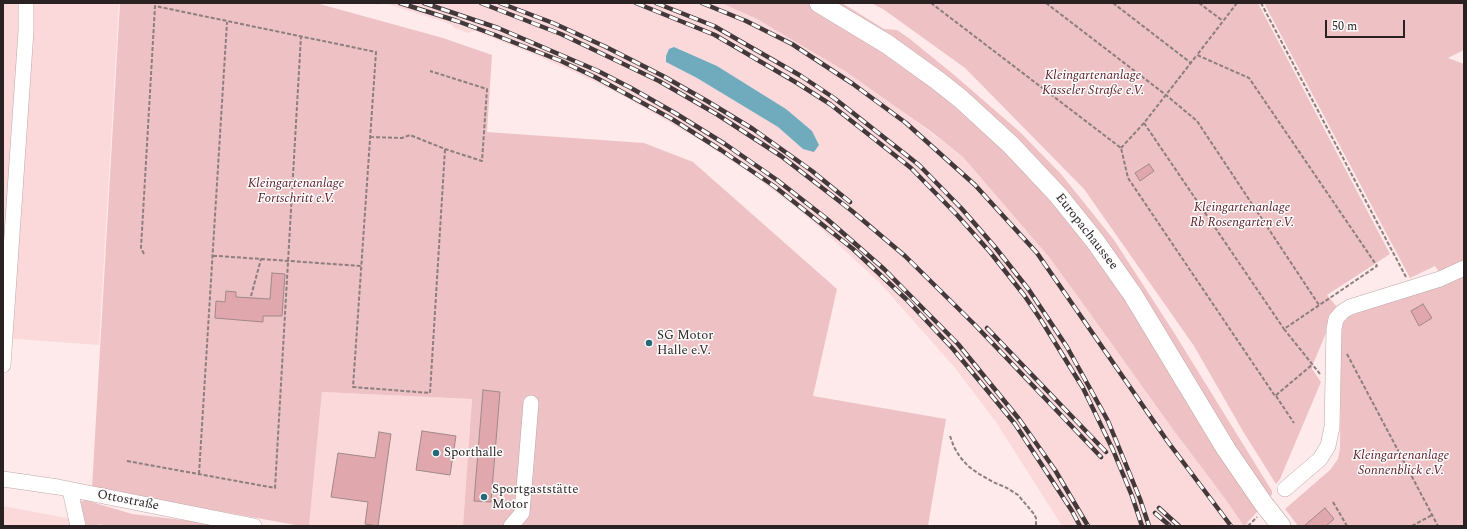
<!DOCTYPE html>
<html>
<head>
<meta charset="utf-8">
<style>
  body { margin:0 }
  #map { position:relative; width:1467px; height:529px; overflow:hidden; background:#feeaeb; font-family:Spectral,serif }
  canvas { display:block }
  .frame { position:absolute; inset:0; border:4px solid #2a2122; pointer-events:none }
  .scale { position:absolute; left:1325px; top:20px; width:80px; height:18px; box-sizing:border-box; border:2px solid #2a2122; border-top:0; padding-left:5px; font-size:12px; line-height:14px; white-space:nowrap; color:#2a2122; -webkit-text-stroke:3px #fdfdfd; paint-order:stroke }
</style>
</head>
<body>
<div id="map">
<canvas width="1467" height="529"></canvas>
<div class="frame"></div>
<div class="scale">50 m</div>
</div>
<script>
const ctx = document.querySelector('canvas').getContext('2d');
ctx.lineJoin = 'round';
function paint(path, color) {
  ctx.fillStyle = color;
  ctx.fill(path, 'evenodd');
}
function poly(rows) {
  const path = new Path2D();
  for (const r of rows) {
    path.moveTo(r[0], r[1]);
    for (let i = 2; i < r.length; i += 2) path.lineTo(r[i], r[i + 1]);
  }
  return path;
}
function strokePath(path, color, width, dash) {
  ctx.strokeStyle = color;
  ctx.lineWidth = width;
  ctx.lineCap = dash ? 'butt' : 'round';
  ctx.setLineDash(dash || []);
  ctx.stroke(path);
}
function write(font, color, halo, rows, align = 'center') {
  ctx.font = font + ' Spectral,serif';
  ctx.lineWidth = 3;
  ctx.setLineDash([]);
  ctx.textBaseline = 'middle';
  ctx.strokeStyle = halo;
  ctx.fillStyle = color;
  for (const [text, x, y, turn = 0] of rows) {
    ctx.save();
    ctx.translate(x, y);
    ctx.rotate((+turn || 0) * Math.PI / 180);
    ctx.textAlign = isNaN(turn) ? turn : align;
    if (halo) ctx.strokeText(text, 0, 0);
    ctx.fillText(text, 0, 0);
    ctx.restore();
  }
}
paint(poly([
  [3,3,119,3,99,345,3,338],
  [371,3,721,3,757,19,801,44,845,71,888,100,963,157,1049,257,1076,294,1210,479,1228,502,1229,501,1251,526,1062,526,996,422,955,368,880,283,818,226,789,202,750,173,703,142,620,94,576,73,533,54,475,31,468,33,454,28,451,24,384,3,378,5],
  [674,47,717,66,786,109,803,149,778,127,697,78,666,62],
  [322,392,472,399,463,526,309,526],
  [3,506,109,526,3,526]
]), '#fbd9db');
paint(poly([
  [120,3,316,3,443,38,492,55,487,132,644,143,693,162,837,289,813,396,946,419,928,526,463,526,472,399,322,392,309,526,301,526,92,488],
  [721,3,808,3,831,16,884,48,986,129,1091,244,1259,510,1244,526,1229,504,1175,432,1076,294,1049,257,963,157,929,130,845,71,757,19],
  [832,3,842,3,884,29,897,30,910,39,953,74,1020,132,1061,174,1114,240,1173,331,1272,491,1272,494,1268,500,1062,191],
  [871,3,1258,3,1390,254,1327,295,1337,307,1313,364,1312,369,1321,382,1280,479,1276,484,1244,433,1194,346,1084,189,965,68,883,9],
  [1264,3,1464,3,1464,50,1448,58,1464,64,1464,263,1439,272,1435,266,1410,278],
  [1464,272,1464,526,1298,526,1285,509,1330,470,1338,459,1340,448,1341,334,1343,322,1350,316],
  [85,500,132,514,233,526,109,526,98,524,98,526,83,526,80,502]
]), '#eec2c4');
paint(poly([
  [674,47,717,66,786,109,812,131,819,145,814,152,803,149,778,127,697,78,666,62,666,56,669,49]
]), '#70abbd');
const building = poly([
  [1149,164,1154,171,1140,181,1135,173,1149,164],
  [272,273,285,274,282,316,263,316,263,322,215,318,216,301,225,302,226,291,236,292,236,297,270,299,272,273],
  [1423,304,1432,318,1419,326,1411,311,1423,304],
  [483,390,500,392,491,502,474,501,483,390],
  [422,431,456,436,450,475,416,470,422,431],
  [379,432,391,434,378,526,365,524,368,502,331,497,338,453,375,458,379,432],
  [1325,508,1334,519,1326,526,1304,526,1325,508]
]);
paint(building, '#e0a8ac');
strokePath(building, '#9f898a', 1);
const minor = poly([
  [3,365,26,31,26,3],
  [3,479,58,487,254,526],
  [1285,489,1320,459,1328,446,1332,427,1334,329,1336,319,1342,312,1350,307,1440,279,1464,268],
  [70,490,78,526],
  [511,526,522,513,531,403]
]);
const major = poly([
  [819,3,887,44,937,80,961,99,1011,145,1058,195,1095,241,1133,295,1226,449,1263,503,1281,526]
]);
strokePath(minor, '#bea7a8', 16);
strokePath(major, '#bea7a8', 20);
strokePath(poly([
  [931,3,1121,148,1128,178,1275,396,1313,364],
  [1046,3,1166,95,1197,121,1319,305],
  [1113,3,1191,63],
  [1199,3,1223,21],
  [1237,3,1197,55,1249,78,1377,266,1284,329,1320,374],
  [1261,3,1406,277],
  [1144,123,1284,329],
  [370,137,402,138,410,135,445,149,482,161,487,89,430,71],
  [1121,148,1144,123,1197,55],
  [144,254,141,248,155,6,376,52,353,387,430,393,445,149],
  [213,256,218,256,361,266],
  [251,296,261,259],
  [1347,354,1438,526],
  [1276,396,1294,423],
  [950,436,954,447,960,457,968,466,979,474,993,482,1007,488,1018,495,1034,514,1036,518,1036,526],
  [127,461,275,488,301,36],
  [199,474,227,22],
  [1333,502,1347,526],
  [1248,526,1257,517],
  [1412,526,1432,515]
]), '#8c7e7f', 2, [4, 2]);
strokePath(minor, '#fff', 15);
strokePath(major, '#fff', 19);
const rail = poly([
  [400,3,457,21,495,35,561,61,595,77,672,119,721,150,774,186,853,249,906,299,953,349,1015,424,1072,511,1080,526],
  [424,3,498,28,540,46,598,71,631,88,675,113,725,144,777,180,827,219,884,269,958,344,1019,419,1055,470,1088,526],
  [481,3,561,34,659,81,718,115,781,156,852,211,905,256,976,326,1101,457],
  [500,3,553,23,606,47,663,76,707,101,753,129,812,171,850,202],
  [636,3,715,35,797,83,830,104,911,168,957,215,990,252,1024,295,1041,320,1083,388,1113,450,1132,496,1142,526],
  [656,3,714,26,801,76,834,98,919,165,962,209,995,247,1029,290,1067,347,1108,421,1140,499,1149,526],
  [702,3,746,21,792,44,853,84,906,123,975,185,1037,253,1168,442,1231,526],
  [987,328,1106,452],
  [1159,508,1179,526],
  [1155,513,1169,525]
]);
strokePath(rail, '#43393a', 4.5);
strokePath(rail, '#fdfdfd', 3, [9]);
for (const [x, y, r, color] of [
  [649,343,4,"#246879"],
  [436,453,4,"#246879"],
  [484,497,4,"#246879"]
]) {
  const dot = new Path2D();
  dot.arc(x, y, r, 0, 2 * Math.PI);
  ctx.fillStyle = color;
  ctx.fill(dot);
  strokePath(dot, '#fdfdfd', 1.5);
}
write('italic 13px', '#5c1a25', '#fdfdfd', [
  ["Kleingartenanlage",1093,76],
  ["Kasseler Straße e.V.",1093,91],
  ["Kleingartenanlage",296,184],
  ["Fortschritt e.V.",296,199],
  ["Kleingartenanlage",1242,208],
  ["Rb Rosengarten e.V.",1242,223],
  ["Kleingartenanlage",1401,456],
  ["Sonnenblick e.V.",1401,471]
]);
write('13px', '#2a2122', '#fdfdfd', [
  ["Europachaussee",1086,232,52],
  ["Ottostraße",128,501,11]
]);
write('13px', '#2a2122', '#fdfdfd', [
  ["SG Motor",657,336],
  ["Halle e.V.",657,351],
  ["Sporthalle",444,453],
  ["Sportgaststätte",492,490],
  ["Motor",492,505]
], 'left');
</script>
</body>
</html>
